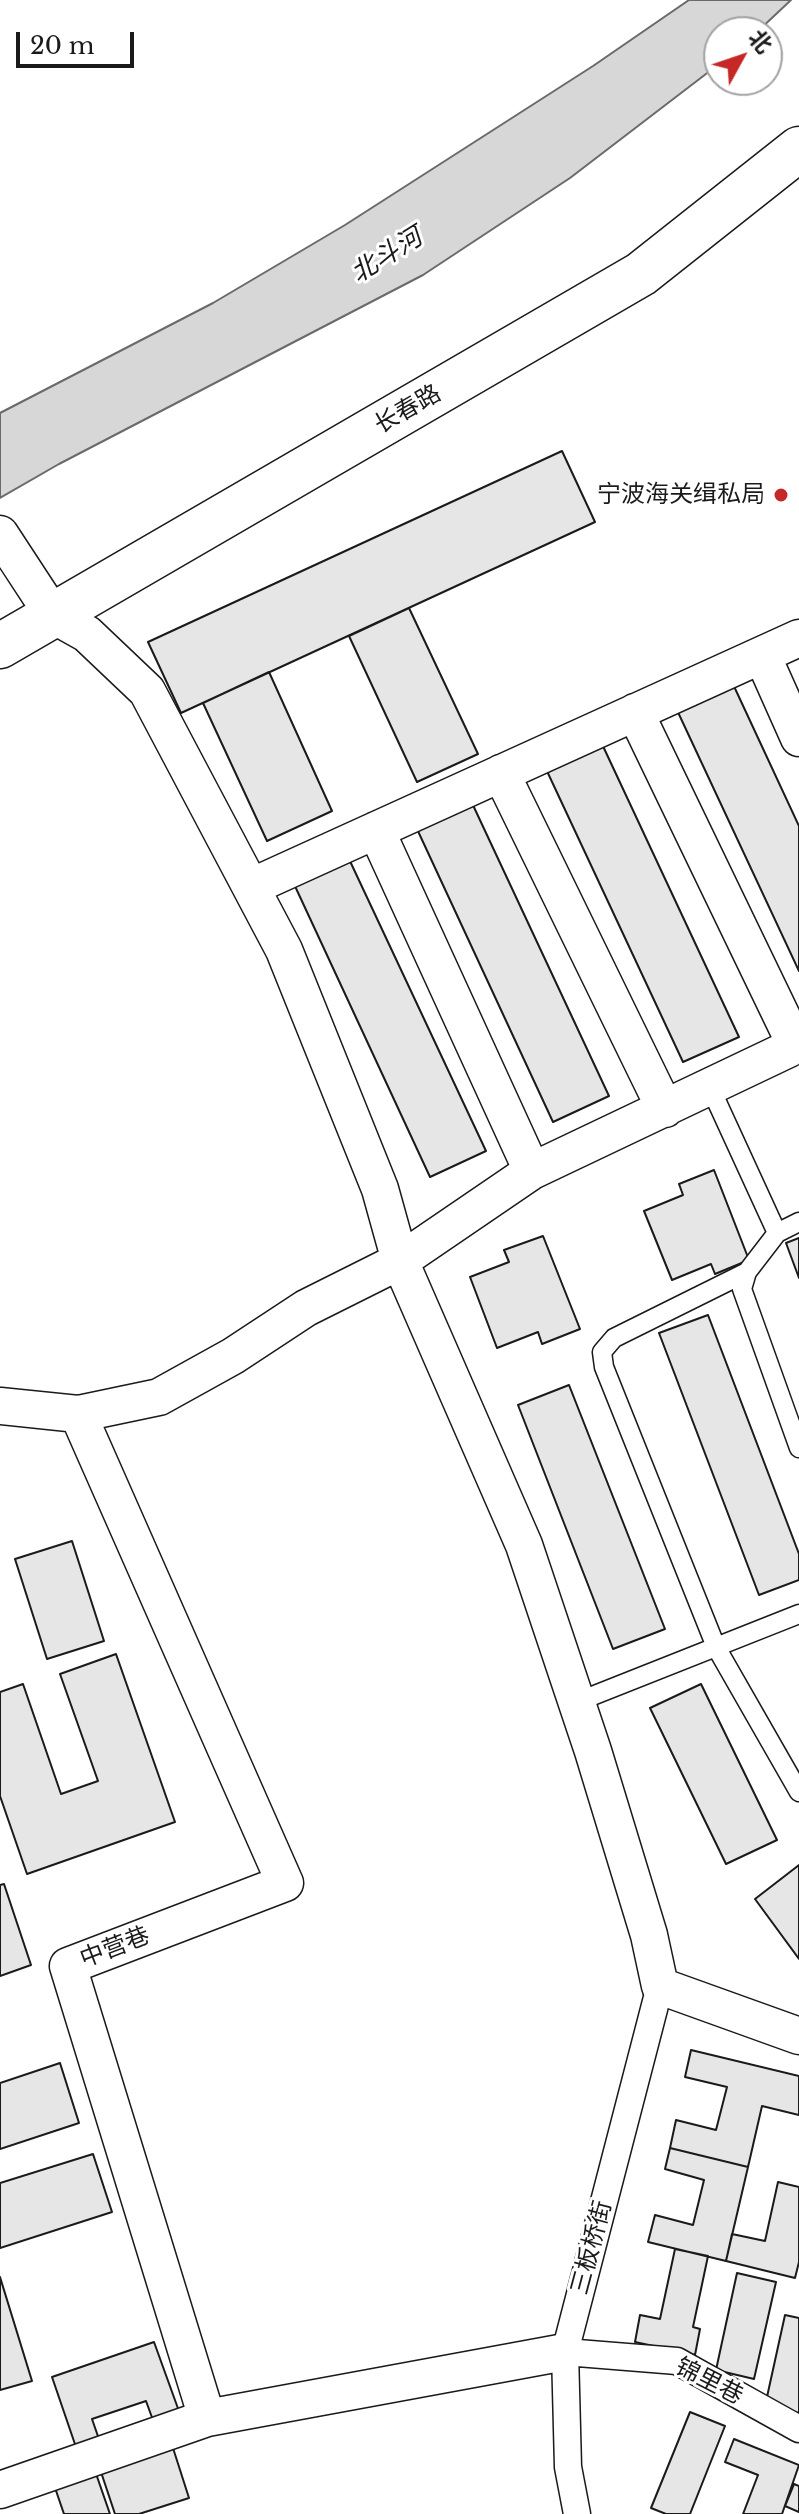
<!DOCTYPE html>
<html>
<head>
<meta charset="utf-8">
<style>
  body { margin:0 }
  #map { position:relative; width:799px; height:2514px; overflow:hidden; background:#fff; font-family:"Libre Baskerville","Noto Sans SC",serif }
  canvas { display:block }
  .north { position:absolute; left:703px; top:16px; width:80px; height:80px; box-sizing:border-box; background:#fff; border:2px solid #a3a3a3; border-radius:50%; rotate:50deg; font-size:22px; font-weight:700; line-height:32px; text-align:center; color:#1a1a1a }
  .north::after { content:''; display:block; margin:auto; width:28px; height:36px; background:#c62828; clip-path:polygon(50% 0,100% 100%,50% 72%,0 100%) }
  .scale { position:absolute; left:16px; top:32px; width:118px; height:36px; box-sizing:border-box; border:4px solid #1a1a1a; border-top:0; padding-left:10px; font-size:24px; line-height:28px; white-space:nowrap; color:#1a1a1a; -webkit-text-stroke:6px #fff; paint-order:stroke }
</style>
</head>
<body>
<div id="map">
<canvas width="799" height="2514"></canvas>
<div class="north">北</div>
<div class="scale">20 m</div>
</div>
<script>
const ctx = document.querySelector('canvas').getContext('2d');
ctx.lineJoin = 'round';
function paint(path, color) {
  ctx.fillStyle = color;
  ctx.fill(path, 'evenodd');
}
function poly(rows) {
  const path = new Path2D();
  for (const r of rows) {
    path.moveTo(r[0], r[1]);
    for (let i = 2; i < r.length; i += 2) path.lineTo(r[i], r[i + 1]);
  }
  return path;
}
function strokePath(path, color, width, dash) {
  ctx.strokeStyle = color;
  ctx.lineWidth = width;
  ctx.lineCap = dash ? 'butt' : 'round';
  ctx.setLineDash(dash || []);
  ctx.stroke(path);
}
function write(font, color, halo, rows, align = 'center') {
  ctx.font = font + ' "Libre Baskerville","Noto Sans SC",serif';
  ctx.lineWidth = 6;
  ctx.setLineDash([]);
  ctx.textBaseline = 'middle';
  ctx.strokeStyle = halo;
  ctx.fillStyle = color;
  for (const [text, x, y, turn = 0] of rows) {
    ctx.save();
    ctx.translate(x, y);
    ctx.rotate((+turn || 0) * Math.PI / 180);
    ctx.textAlign = isNaN(turn) ? turn : align;
    if (halo) ctx.strokeText(text, 0, 0);
    ctx.fillText(text, 0, 0);
    ctx.restore();
  }
}
const water = poly([
  [689,0,791,0,757,32,719,32,719,64,570,178,423,275,59,464,0,498,0,413,213,303,345,225,593,66,689,0]
]);
paint(water, '#d7d7d7');
strokePath(water, '#6a6a6a', 2);
const building = poly([
  [562,451,595,522,181,713,148,642,562,451],
  [409,608,478,754,417,782,349,636,409,608],
  [269,672,332,811,267,841,203,703,269,672],
  [732,682,799,826,799,971,676,708,732,682],
  [602,744,739,1037,683,1062,546,769,602,744],
  [472,803,609,1096,553,1122,417,829,472,803],
  [349,859,486,1151,430,1177,294,884,349,859],
  [714,1170,749,1260,715,1274,711,1264,672,1280,644,1211,683,1195,679,1184,714,1170],
  [543,1236,580,1329,542,1344,538,1332,497,1348,470,1277,509,1262,504,1250,543,1236],
  [799,1238,799,1278,786,1243,799,1238],
  [708,1315,799,1554,799,1580,759,1595,659,1333,708,1315],
  [569,1385,665,1629,613,1649,518,1405,569,1385],
  [72,1541,104,1641,47,1659,15,1559,72,1541],
  [116,1654,175,1822,27,1874,0,1796,0,1692,23,1684,61,1794,98,1781,60,1674,116,1654],
  [701,1684,777,1840,726,1864,650,1708,701,1684],
  [799,1865,799,1959,755,1899,799,1865],
  [4,1884,31,1965,0,1976,0,1885,4,1884],
  [691,2050,799,2076,799,2115,762,2106,748,2167,670,2148,676,2120,716,2130,727,2087,685,2077,691,2050],
  [60,2063,79,2123,0,2149,0,2083,60,2063],
  [670,2148,748,2167,726,2261,648,2242,655,2215,693,2225,704,2180,665,2169,670,2148],
  [93,2154,112,2212,0,2248,0,2183,93,2154],
  [778,2182,799,2187,799,2262,795,2278,726,2261,732,2234,765,2241,778,2182],
  [675,2249,708,2256,693,2327,700,2329,695,2355,635,2342,640,2315,660,2319,675,2249],
  [737,2273,776,2282,754,2379,716,2370,737,2273],
  [0,2277,32,2381,0,2390,0,2277],
  [785,2315,799,2318,799,2413,765,2406,785,2315],
  [154,2342,180,2414,154,2423,146,2401,92,2419,101,2445,78,2453,52,2377,154,2342],
  [690,2412,725,2426,690,2514,666,2514,651,2508,690,2412],
  [734,2439,799,2465,782,2514,743,2514,758,2475,725,2462,734,2439],
  [173,2448,189,2498,139,2514,115,2514,101,2472,173,2448],
  [93,2465,110,2514,64,2514,52,2479,93,2465],
  [794,2484,799,2486,799,2512,785,2506,794,2484]
]);
paint(building, '#e6e6e6');
strokePath(building, '#1a1a1a', 2);
const service = poly([
  [710,1087,777,1233],
  [799,1222,777,1233,747,1272,742,1289,799,1448],
  [747,1272,614,1338,602,1352,604,1367,716,1647,799,1792],
  [577,1702,799,1614]
]);
const pedestrian = poly([
  [565,2352,677,2361,799,2429],
  [577,2514,568,2467,565,2352,660,1986]
]);
const minor = poly([
  [0,534,53,615,87,634,147,691,284,950,380,1189,400,1261,524,1545,593,1751,649,1935,660,1986,799,2036],
  [762,655,799,738],
  [635,712,796,1046],
  [501,773,665,1109],
  [376,830,532,1171],
  [251,887,799,638],
  [0,1406,78,1414,159,1397,233,1356,306,1308,400,1261,532,1171,799,1044],
  [207,2418,565,2352],
  [0,2490,207,2418,68,1966,285,1883,78,1414]
]);
const secondary = poly([
  [0,646,641,274,799,149]
]);
strokePath(service, '#1a1a1a', 21);
strokePath(pedestrian, '#1a1a1a', 29);
strokePath(minor, '#1a1a1a', 39);
strokePath(secondary, '#1a1a1a', 47);
strokePath(service, '#fff', 18);
strokePath(pedestrian, '#fff', 26);
strokePath(minor, '#fff', 36);
strokePath(secondary, '#fff', 44);
for (const [x, y, r, color] of [
  [781,495,8,"#c62828"]
]) {
  const dot = new Path2D();
  dot.arc(x, y, r, 0, 2 * Math.PI);
  ctx.fillStyle = color;
  ctx.fill(dot);
  strokePath(dot, '#fff', 3);
}
write('24px', '#1a1a1a', '#fff', [
  ["长春路",408,410,-30],
  ["中营巷",115,1948,-21],
  ["三板桥街",592,2248,-75],
  ["锦里巷",709,2382,27]
]);
write('24px', '#1a1a1a', '#fff', [
  ["宁波海关缉私局",765,495]
], 'right');
write('italic 26px', '#1a1a1a', '#fff', [
  ["北斗河",387,256,-32]
]);
</script>
</body>
</html>
